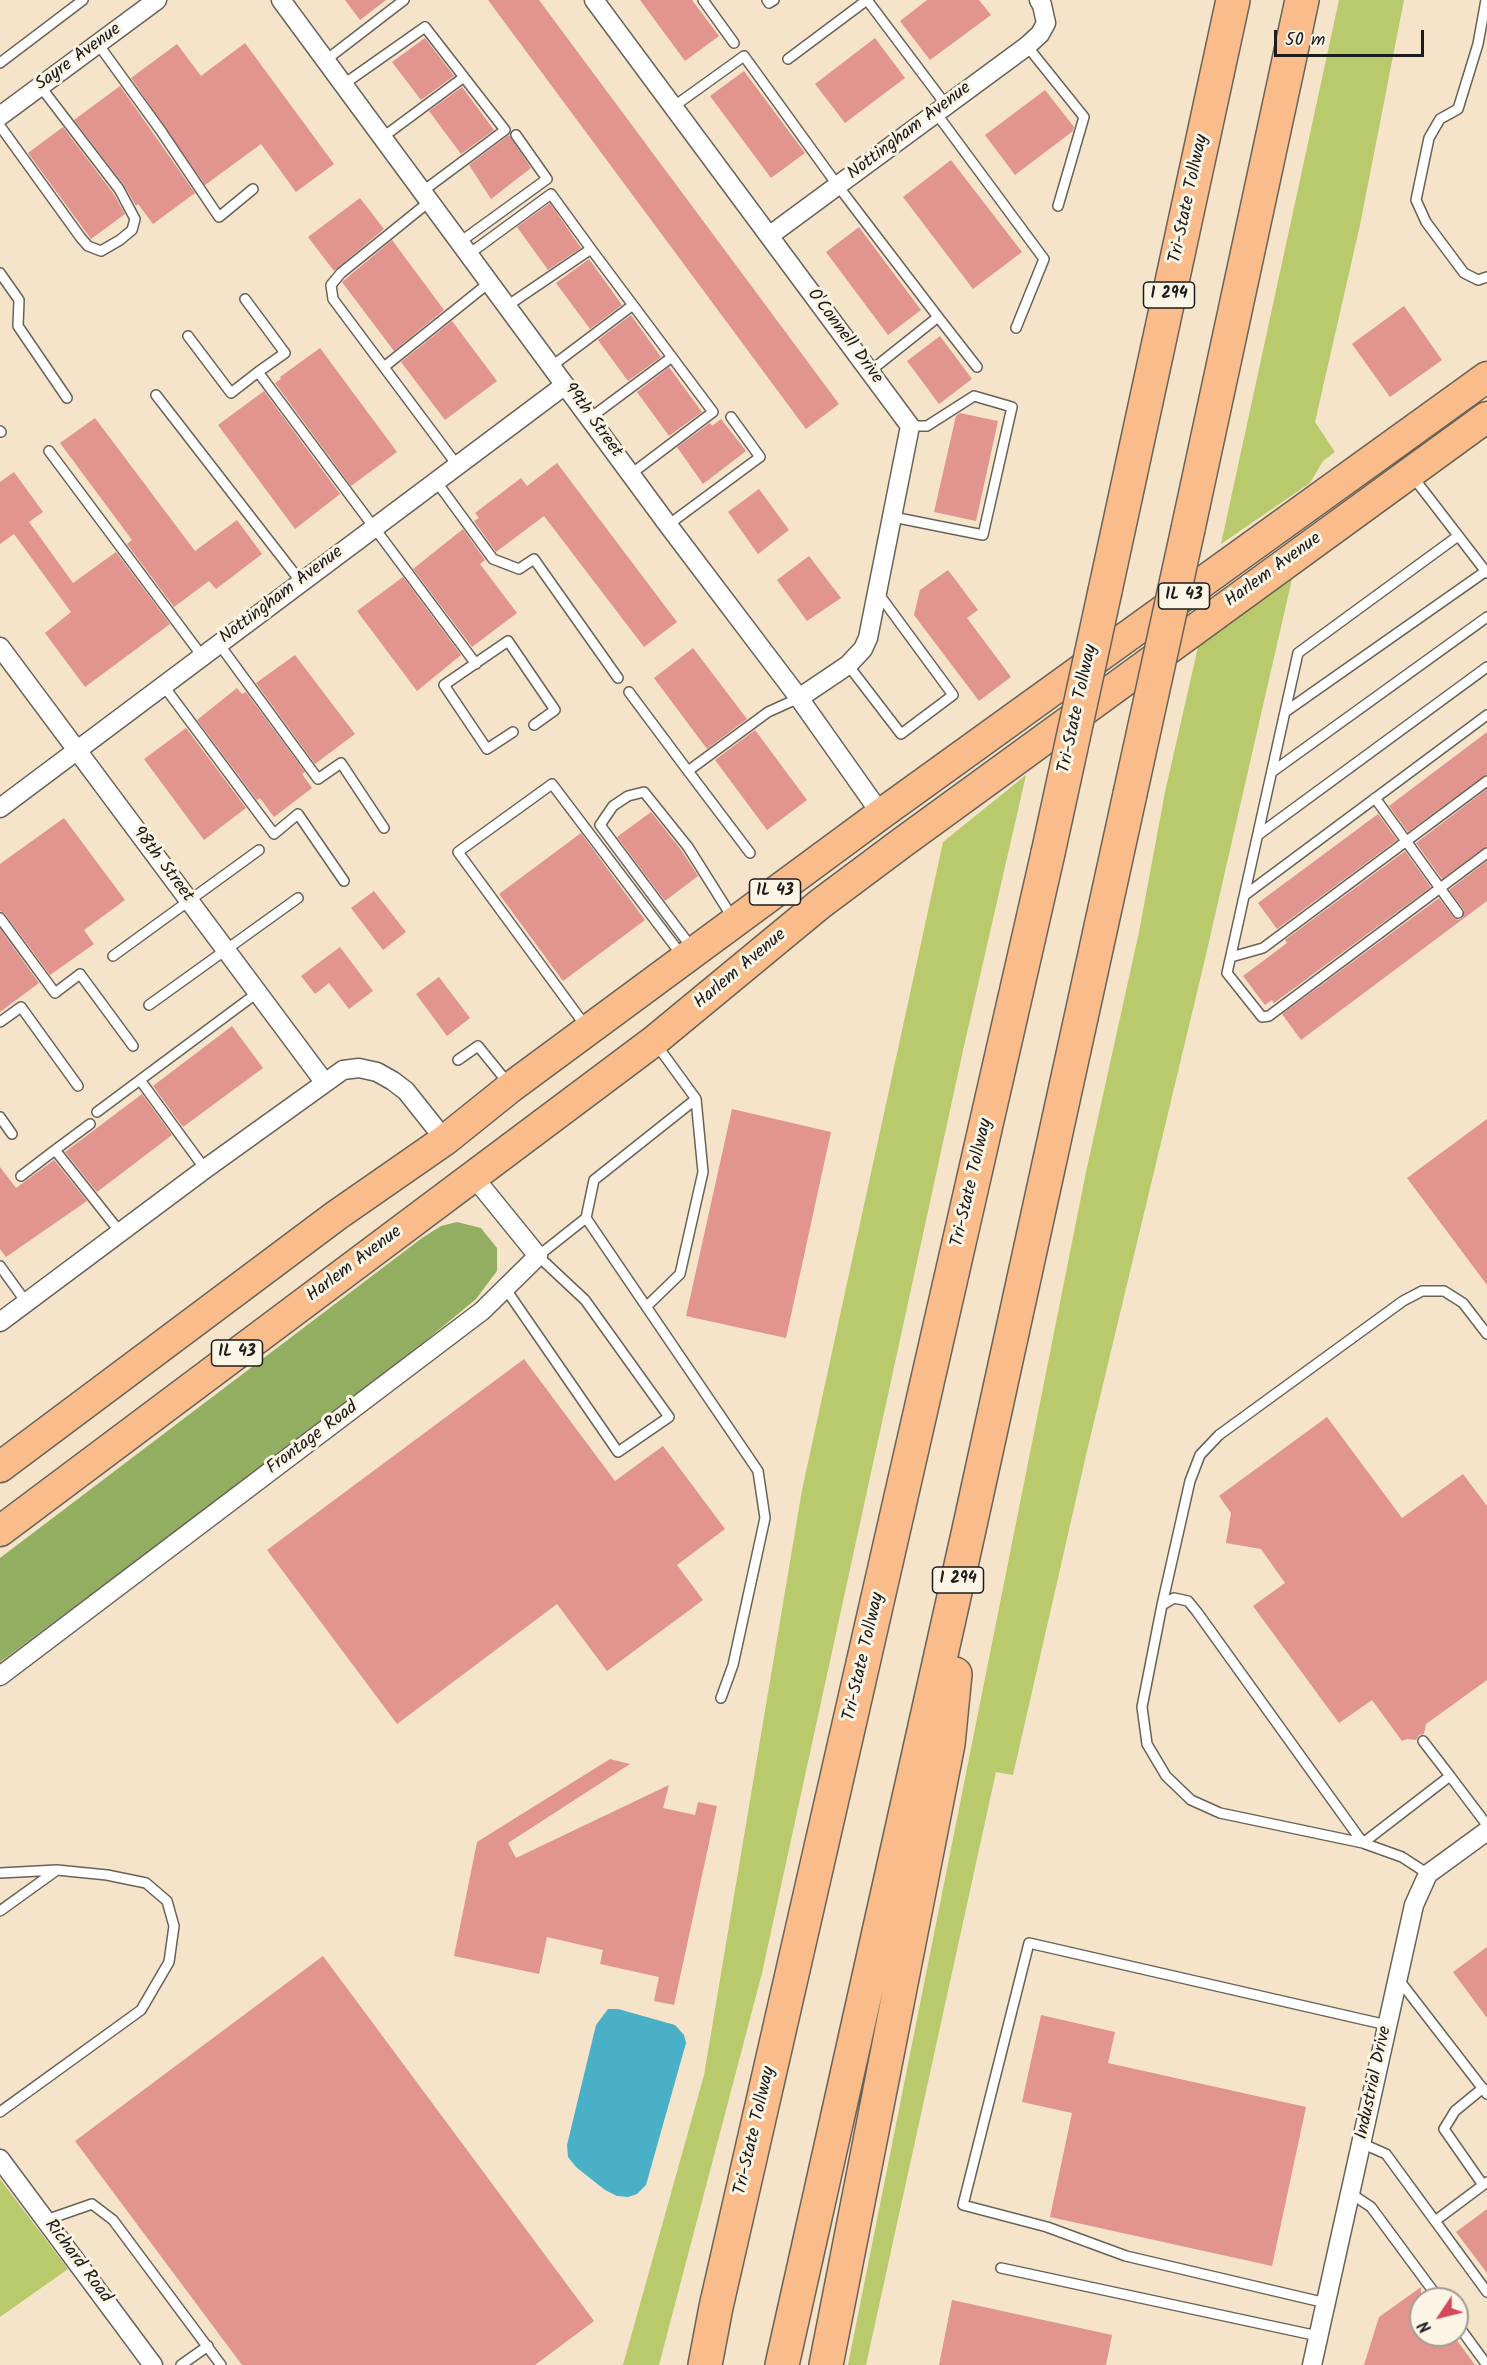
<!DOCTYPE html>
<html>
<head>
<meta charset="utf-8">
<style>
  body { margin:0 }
  #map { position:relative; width:1487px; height:2365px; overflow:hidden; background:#f5e4c9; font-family:Kalam,sans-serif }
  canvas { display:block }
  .north { position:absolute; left:1409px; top:2287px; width:60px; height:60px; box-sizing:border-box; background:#fcf5e5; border:2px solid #a29e95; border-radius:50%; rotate:235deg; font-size:16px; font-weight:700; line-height:24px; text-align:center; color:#1c1c1c }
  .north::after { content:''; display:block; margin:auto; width:21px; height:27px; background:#d1495b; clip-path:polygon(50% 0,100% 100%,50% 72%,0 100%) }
  .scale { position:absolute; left:1274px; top:30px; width:150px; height:27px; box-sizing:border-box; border:3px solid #1c1c1c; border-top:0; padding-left:8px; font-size:18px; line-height:21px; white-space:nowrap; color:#1c1c1c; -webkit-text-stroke:4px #fcf5e5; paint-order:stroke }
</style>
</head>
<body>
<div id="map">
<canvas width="1487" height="2365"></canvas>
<div class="north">N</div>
<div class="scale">50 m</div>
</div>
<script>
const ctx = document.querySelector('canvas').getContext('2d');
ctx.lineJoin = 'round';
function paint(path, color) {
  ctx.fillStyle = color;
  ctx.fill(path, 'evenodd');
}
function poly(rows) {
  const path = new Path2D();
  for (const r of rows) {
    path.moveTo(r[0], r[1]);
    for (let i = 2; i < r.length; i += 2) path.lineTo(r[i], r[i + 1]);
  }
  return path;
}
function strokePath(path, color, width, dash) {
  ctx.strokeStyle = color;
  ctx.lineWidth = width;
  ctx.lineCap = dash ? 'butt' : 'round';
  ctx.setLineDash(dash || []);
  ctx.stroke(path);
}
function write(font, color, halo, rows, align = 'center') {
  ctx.font = font + ' Kalam,sans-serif';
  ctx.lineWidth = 6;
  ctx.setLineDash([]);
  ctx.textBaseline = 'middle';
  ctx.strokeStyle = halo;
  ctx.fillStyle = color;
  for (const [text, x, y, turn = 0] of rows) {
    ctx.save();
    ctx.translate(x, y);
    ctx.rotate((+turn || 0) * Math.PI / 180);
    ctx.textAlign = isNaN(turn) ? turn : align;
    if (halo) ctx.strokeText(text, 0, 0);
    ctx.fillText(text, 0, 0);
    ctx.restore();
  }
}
paint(poly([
  [1339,0,1404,0,1360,225,1315,422,1335,452,1323,461,1310,483,1221,544],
  [1292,579,1205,959,1087,1451,1013,1775,996,1772,866,2365,848,2365,1086,1172,1139,932,1165,792,1198,647],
  [1026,775,964,1046,762,1973,659,2365,623,2365,704,2075,802,1490,943,842],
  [0,2179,68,2269,0,2317]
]), '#b9ca6d');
paint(poly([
  [457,1222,481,1228,497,1248,497,1271,476,1299,375,1383,0,1662,0,1558,422,1238,441,1226]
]), '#92ae60');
paint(poly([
  [608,2009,618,2009,675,2025,684,2035,686,2043,646,2185,637,2194,628,2197,617,2196,605,2190,576,2167,568,2157,567,2145,596,2025]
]), '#49b0c8');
paint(poly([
  [345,0,386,0,360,20],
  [488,0,539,0,839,404,806,429],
  [640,0,692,0,719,36,685,61],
  [927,0,979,0,991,15,930,60,900,21],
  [425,38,454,76,421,100,392,62],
  [875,38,905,78,845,123,815,84],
  [245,43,334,164,296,192,261,144,205,185,131,78,177,44,201,76],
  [744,71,805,153,771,178,710,96],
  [120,86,195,193,153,224,138,204,136,206,124,185,74,120],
  [462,87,494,130,461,154,429,111],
  [1045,90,1074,127,1073,131,1015,175,985,135],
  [63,127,113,193,125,214,91,239,28,153],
  [509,135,531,168,491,199,469,165],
  [951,160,1022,252,973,289,903,197],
  [360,198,384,229,334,271,308,237],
  [550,203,581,248,548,270,517,227],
  [859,227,921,310,888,335,826,252],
  [392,240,444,310,394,351,342,282],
  [589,259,622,305,590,329,556,283],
  [1404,306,1442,360,1390,397,1352,344],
  [631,315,661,357,628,381,598,340],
  [452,321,497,381,445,420,401,362],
  [940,336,972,379,939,404,907,361],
  [320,348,397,452,351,486,275,383,281,379,280,377],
  [669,367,702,412,669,436,637,392],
  [264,391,340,494,295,529,218,425],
  [960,413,998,421,976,521,934,512,956,416],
  [95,418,195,551,237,520,262,554,216,589,209,581,174,607,127,544,132,540,60,443],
  [721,419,746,451,703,484,677,447,710,423,712,426],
  [557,463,677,622,644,647,544,516,496,552,474,521,479,518,475,513,521,478,527,486],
  [14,472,43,512,29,522,73,583,116,552,170,624,85,687,45,633,71,612,14,534,0,544,0,482],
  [759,489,789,530,758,554,728,512],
  [463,529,485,560,480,564,517,613,472,647,413,569],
  [809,556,841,598,807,621,777,580],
  [948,570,978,610,967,618,1011,677,979,701,914,615,920,590],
  [403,577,461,655,417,691,357,611],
  [693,648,747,719,707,749,654,678],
  [295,655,355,734,315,764,256,683],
  [237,688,242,694,246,692,305,772,302,774,312,788,274,817,260,798,257,800,197,720],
  [186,728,246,808,204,840,144,759],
  [755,730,807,800,767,830,715,760],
  [1487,732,1487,774,1408,832,1389,806],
  [1487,789,1487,846,1442,879,1416,843],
  [651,812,682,851,698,876,665,901,617,837],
  [1378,814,1397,840,1277,929,1258,903],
  [64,818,125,900,84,930,94,944,50,975,5,914,0,911,0,864],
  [581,833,645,920,563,981,499,894],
  [1405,851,1431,887,1274,1003,1272,1000,1265,1005,1243,976,1287,943,1285,940],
  [1487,861,1487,901,1301,1040,1282,1014,1439,898,1453,917,1458,920,1462,918,1464,910,1449,890],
  [374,891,406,932,383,950,351,908],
  [0,929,39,983,0,1012],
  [340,947,373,991,349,1009,329,983,315,994,301,976],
  [439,977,470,1018,447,1036,416,994],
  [232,1026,263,1068,183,1127,153,1086],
  [142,1094,172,1135,97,1192,65,1152],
  [732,1109,831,1132,786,1338,686,1316],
  [1487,1119,1487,1285,1407,1178],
  [54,1160,87,1201,6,1257,0,1249,0,1167,16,1188],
  [524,1359,615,1481,663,1446,725,1529,677,1565,703,1600,607,1671,557,1604,397,1724,267,1550],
  [1327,1417,1402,1518,1463,1474,1487,1506,1487,1680,1426,1724,1424,1734,1419,1735,1416,1740,1407,1739,1402,1741,1372,1700,1339,1723,1253,1606,1285,1583,1261,1549,1226,1543,1231,1513,1219,1496],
  [610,1759,630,1764,508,1843,516,1858,669,1785,663,1808,695,1815,698,1802,717,1806,674,2005,654,2001,659,1977,600,1964,603,1950,547,1937,539,1974,454,1956,477,1842],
  [1487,1947,1487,2018,1453,1972],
  [323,1956,594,2321,535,2365,242,2365,75,2141],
  [1041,2015,1115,2032,1108,2063,1306,2107,1272,2266,1050,2217,1072,2113,1022,2102],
  [1487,2209,1487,2273,1456,2232],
  [1421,2287,1421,2335,1453,2335,1475,2365,1364,2365,1379,2317],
  [952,2300,1112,2335,1106,2365,939,2365]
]), '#e2948e');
const lane = poly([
  [703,0,734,43],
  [767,0,769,3,774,0],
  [1486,0,1478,44,1458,109,1440,119,1429,138,1416,200,1426,222,1464,273,1478,280,1487,277],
  [98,44,161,131,219,217,253,189],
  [1027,46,1084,117,1058,206],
  [788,59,867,0,946,105],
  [326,60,404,0],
  [0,63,83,0],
  [344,84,425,27,505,130,423,191],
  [673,107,744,56,838,186,938,317,869,372],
  [936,113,1044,259,1016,328],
  [0,126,81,238,88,246,101,251,120,240,132,230,135,219,119,189,40,86],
  [383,137,464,77],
  [430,201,341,273,331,285,333,299,457,465],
  [460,242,547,179,516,135],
  [591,249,713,412,631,474],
  [469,254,551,194,591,249,507,306],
  [0,273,19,300,18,326,67,398],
  [245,299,285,353,258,372,476,664],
  [938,317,977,367],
  [188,336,231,393,258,372],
  [552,366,633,305],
  [384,367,490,282],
  [156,395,301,582],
  [590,418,672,357],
  [0,431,1,432],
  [49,451,202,656],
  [1413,477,1487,573],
  [436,481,493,559,519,569,534,559,618,678],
  [893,517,983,535,1012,407,974,396,927,426,910,426],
  [668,525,760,457,731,417],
  [1458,536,1298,653,1227,973,1262,1017,1269,1016,1487,853],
  [219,644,318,779,341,763,384,828],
  [848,665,901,734,953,695,878,593],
  [163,685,274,834,298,814,344,881],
  [629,692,688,771],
  [1285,712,1486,571],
  [513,732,487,749,444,685,508,641,555,710,534,725],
  [1272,772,1487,617],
  [1375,798,1458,913],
  [1258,835,1487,667],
  [750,853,688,771,768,712,799,698],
  [1245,895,1487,715],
  [0,918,55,993,80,974,133,1046],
  [692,948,600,825,613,806,628,796,644,792,688,847,732,917],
  [113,956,259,850],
  [1231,957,1263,948,1487,781],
  [149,1005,298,898],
  [0,1022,21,1007,78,1086],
  [587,1028,458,852,552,784,683,957],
  [458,1060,478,1046,508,1083],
  [140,1080,257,993],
  [97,1112,140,1080,205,1169],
  [0,1117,12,1134],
  [90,1124,55,1150,120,1232],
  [21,1176,55,1150],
  [586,1218,594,1180,696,1099],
  [0,1266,26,1302],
  [505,1288,618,1452,669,1417,585,1300,538,1256,586,1218,758,1471,765,1518,733,1665,721,1698],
  [647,1306,680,1274,703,1172,696,1099,656,1044],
  [1162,1605,1190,1481,1200,1455,1219,1435,1403,1301,1422,1291,1444,1291,1463,1303,1487,1334],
  [1423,1741,1450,1776],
  [1363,1843,1197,1612,1188,1601,1174,1598,1162,1605,1142,1707,1147,1744,1166,1776,1191,1800,1220,1813,1363,1843,1402,1857,1428,1874],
  [1363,1843,1450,1776,1487,1825],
  [0,1873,57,1870,107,1875,146,1883,167,1901,174,1926,169,1962,141,2010,0,2112],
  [0,1911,57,1870],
  [1399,1980,1487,2094],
  [1483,2088,1455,2111,1444,2129,1483,2185],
  [1361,2143,1386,2154,1487,2292],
  [1350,2193,1371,2207,1439,2299],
  [46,2220,92,2204,113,2220,221,2365],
  [1435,2221,1487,2182],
  [1001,2268,1318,2336],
  [1326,2303,1126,2256,1047,2227,963,2205,1029,1943,1387,2025],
  [1457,2324,1487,2365],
  [181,2365,208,2346]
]);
const street = poly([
  [281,0,668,525,799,698,881,814],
  [594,0,910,426,868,638,863,649,848,665,799,698],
  [0,116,157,0],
  [769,236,1027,46,1040,34,1046,23,1042,5,1039,0],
  [0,647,325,1083],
  [0,808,565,385],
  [0,1322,205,1169,343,1070,359,1068,377,1072,393,1081,406,1091,445,1140],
  [0,1676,482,1311,538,1256,473,1176],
  [0,2159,153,2365],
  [1312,2365,1414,1905,1428,1874,1487,1831]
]);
const primary = poly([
  [0,1467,337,1215,445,1140,511,1087,881,814,1487,377],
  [0,1531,654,1041,820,904,903,842,1487,417]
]);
const highway = poly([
  [1188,529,1302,0],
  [1105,591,1233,0],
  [705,2365,716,2307,1048,853],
  [782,2365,968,1534,1130,794],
  [826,2365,948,1744,955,1674]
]);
strokePath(lane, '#686259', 12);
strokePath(street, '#686259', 21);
strokePath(primary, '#686259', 33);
strokePath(highway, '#686259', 36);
strokePath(lane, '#fff', 9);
strokePath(street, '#fff', 18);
strokePath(primary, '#f9bc8a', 30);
strokePath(highway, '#f9bc8a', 33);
const highwayBridge = poly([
  [1130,794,1188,529],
  [1048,853,1105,591]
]);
strokePath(highwayBridge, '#686259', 36, []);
strokePath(highwayBridge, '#f9bc8a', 33);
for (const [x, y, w] of [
  [1169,295,51],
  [1184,596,51],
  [775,892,51],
  [237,1353,51],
  [958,1580,51]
]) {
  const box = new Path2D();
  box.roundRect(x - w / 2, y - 13, w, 26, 4.5);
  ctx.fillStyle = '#fcf5e5';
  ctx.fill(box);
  strokePath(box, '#1c1c1c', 1.5);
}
write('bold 16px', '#1c1c1c', null, [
  ["I 294",1169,295],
  ["IL 43",1184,596],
  ["IL 43",775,892],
  ["IL 43",237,1353],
  ["I 294",958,1580]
]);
write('18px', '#1c1c1c', '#fcf5e5', [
  ["Sayre Avenue",79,58,-36],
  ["Nottingham Avenue",910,132,-37],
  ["Tri-State Tollway",1190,199,-78],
  ["O'Connell Drive",844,337,53],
  ["99th Street",592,421,54],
  ["Harlem Avenue",1274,571,-36],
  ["Nottingham Avenue",282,596,-37],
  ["Tri-State Tollway",1079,709,-78],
  ["98th Street",162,865,53],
  ["Harlem Avenue",741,970,-40],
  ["Tri-State Tollway",973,1183,-77],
  ["Harlem Avenue",355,1265,-37],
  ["Frontage Road",313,1439,-37],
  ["Tri-State Tollway",865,1657,-77],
  ["Industrial Drive",1375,2083,-78],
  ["Tri-State Tollway",756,2131,-77],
  ["Richard Road",77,2262,53]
]);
</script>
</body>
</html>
